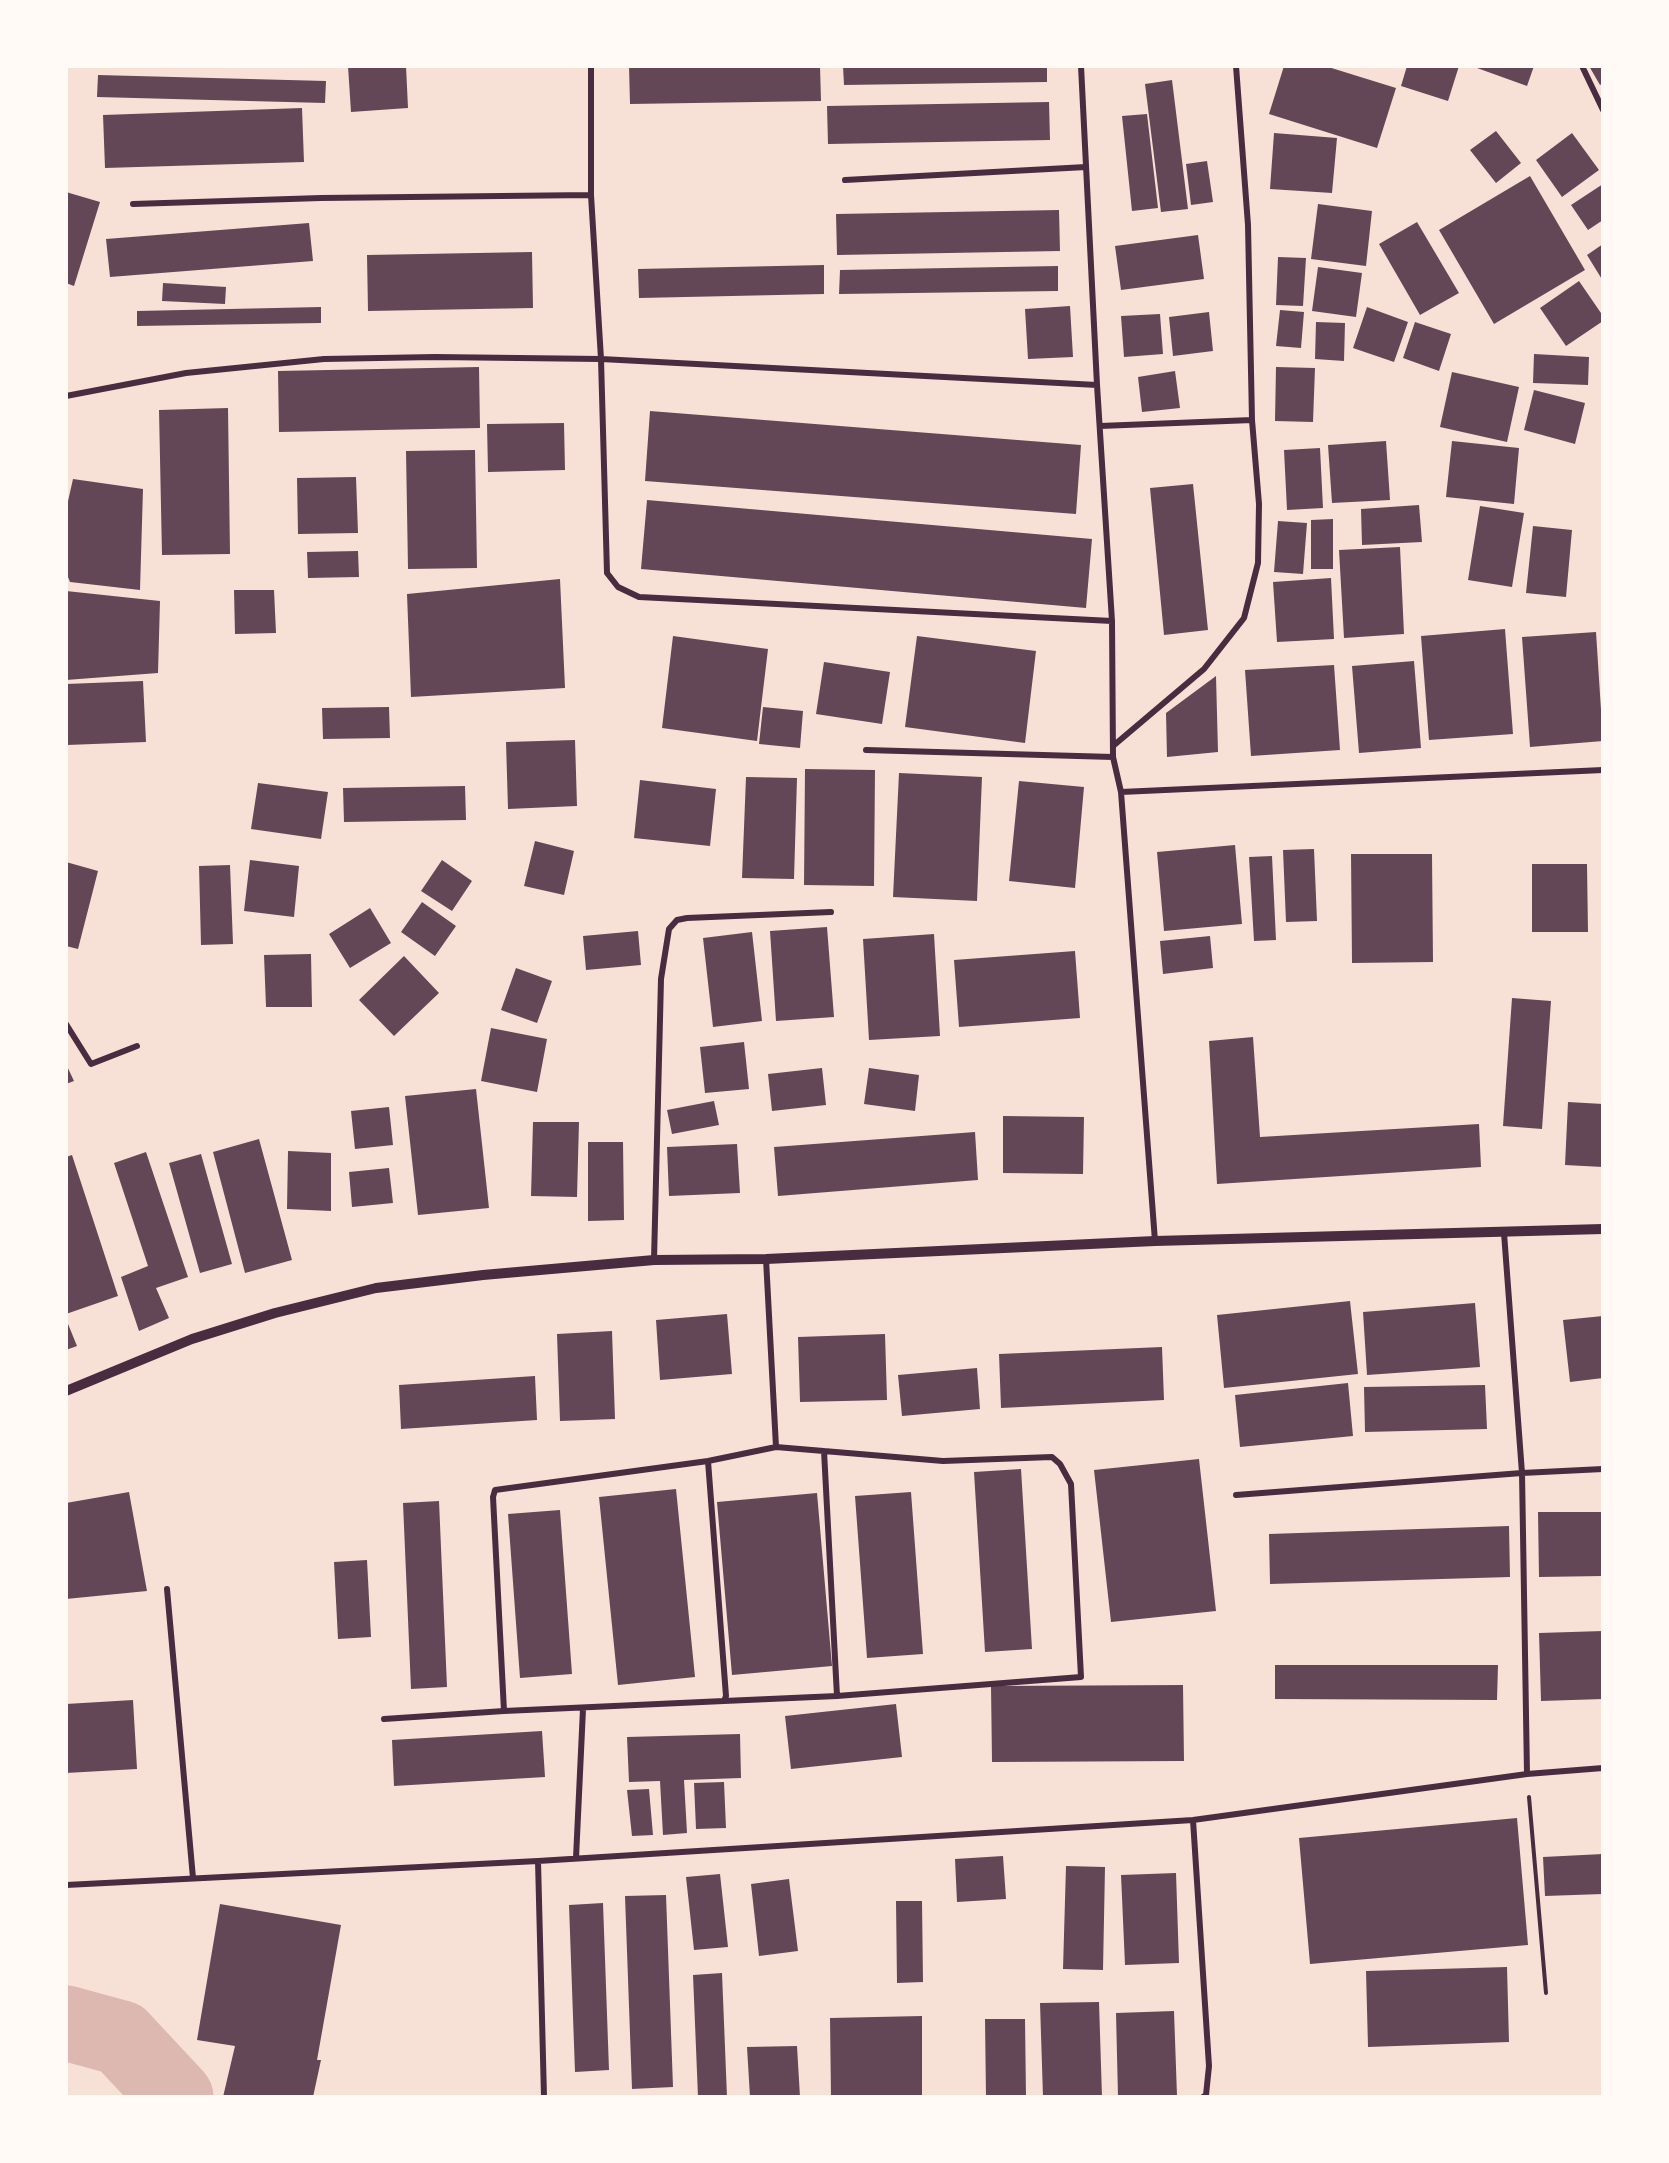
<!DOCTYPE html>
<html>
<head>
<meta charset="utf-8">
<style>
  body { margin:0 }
  #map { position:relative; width:1669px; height:2163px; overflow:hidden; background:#f7e1d7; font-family:Arial,sans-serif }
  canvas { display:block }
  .frame { position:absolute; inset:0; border:68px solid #fffaf5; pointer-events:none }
</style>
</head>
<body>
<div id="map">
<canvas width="1669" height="2163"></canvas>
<div class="frame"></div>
</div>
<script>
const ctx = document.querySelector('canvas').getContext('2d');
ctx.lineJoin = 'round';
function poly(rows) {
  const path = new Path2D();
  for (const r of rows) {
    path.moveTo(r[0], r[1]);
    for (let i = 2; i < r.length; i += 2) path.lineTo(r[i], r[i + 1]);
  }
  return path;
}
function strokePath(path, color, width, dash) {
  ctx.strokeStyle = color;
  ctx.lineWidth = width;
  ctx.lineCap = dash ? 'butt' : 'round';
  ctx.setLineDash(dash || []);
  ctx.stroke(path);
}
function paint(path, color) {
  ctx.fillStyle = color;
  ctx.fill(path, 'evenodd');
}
strokePath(poly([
  [66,2023,121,2038,176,2097]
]), '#dcb8b0', 75);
paint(poly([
  [348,66,406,66,408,108,351,112],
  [629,66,820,66,821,101,630,104],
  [843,66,1047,66,1047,82,844,85],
  [1284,66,1325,66,1396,88,1377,148,1269,114],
  [1407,66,1459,66,1448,101,1401,86],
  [1478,66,1534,66,1527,86,1477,68],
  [1589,66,1603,66,1603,83,1600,85],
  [98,75,326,81,325,103,97,97],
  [1172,80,1188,209,1161,212,1145,84],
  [1049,102,1050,140,828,144,827,106],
  [302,108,304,162,105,168,103,115],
  [1147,114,1158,208,1132,211,1122,116],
  [1496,131,1521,163,1496,183,1470,150],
  [1274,133,1337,138,1332,193,1270,189],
  [1572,133,1599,170,1562,197,1536,160],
  [1207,161,1213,202,1191,205,1186,164],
  [1530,176,1585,270,1494,324,1439,230],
  [1603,184,1603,220,1588,230,1571,205],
  [66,192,100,202,74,286,66,283],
  [1318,204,1372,211,1366,266,1311,259],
  [1059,210,1060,251,837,255,836,214],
  [1417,222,1459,293,1420,315,1379,244],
  [309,223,313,261,110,277,106,239],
  [1198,235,1204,279,1121,290,1115,246],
  [1603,244,1603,281,1587,255],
  [532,252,533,308,368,311,367,255],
  [1278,257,1306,258,1303,306,1276,305],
  [824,265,824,294,639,298,638,269],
  [1058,266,1058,291,839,294,840,270],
  [1318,267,1362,273,1356,317,1312,311],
  [1579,281,1603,316,1603,321,1566,346,1540,308],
  [163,283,226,287,225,304,162,301],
  [1070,306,1073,357,1028,359,1025,309],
  [321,307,321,323,137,326,137,311],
  [1367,307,1408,322,1394,362,1353,348],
  [1280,310,1304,312,1301,348,1276,346],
  [1209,312,1213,351,1173,356,1169,317],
  [1160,314,1163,354,1124,357,1121,316],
  [1316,322,1345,323,1344,361,1315,359],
  [1415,322,1451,334,1439,371,1403,358],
  [1534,354,1589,357,1588,385,1533,383],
  [479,367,480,428,279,432,278,371],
  [1276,367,1315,368,1313,422,1275,421],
  [1175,371,1180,408,1142,412,1138,377],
  [1452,372,1519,387,1507,442,1440,427],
  [1534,390,1585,403,1575,444,1524,430],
  [228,408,230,554,162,555,159,410],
  [650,411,1081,445,1076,514,645,481],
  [564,423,565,470,488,472,487,424],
  [1386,441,1390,500,1332,503,1328,445],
  [1452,441,1519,448,1514,504,1446,497],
  [1320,448,1323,508,1287,510,1284,450],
  [475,450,477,568,408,569,406,451],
  [356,477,358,533,298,534,297,478],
  [73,479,143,489,140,590,70,582,66,572,66,510],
  [1193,484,1208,630,1164,635,1150,488],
  [647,500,1092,539,1086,608,641,569],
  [1419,505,1422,542,1362,545,1361,509],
  [1480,506,1524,513,1512,587,1468,580],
  [1333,519,1333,569,1311,569,1311,520],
  [1278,521,1307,523,1303,574,1274,572],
  [1533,526,1572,530,1566,597,1526,593],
  [1400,547,1404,634,1344,638,1339,550],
  [358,551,359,577,308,578,307,552],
  [1331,578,1334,639,1277,642,1273,582],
  [560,579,565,688,411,697,407,594],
  [234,590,274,590,276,633,235,634],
  [66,591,160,601,158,673,66,680],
  [1505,629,1513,734,1429,740,1421,636],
  [1596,632,1603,741,1530,747,1522,637],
  [673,636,768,649,757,741,662,728],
  [917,636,1036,651,1025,743,905,727],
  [1414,661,1421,748,1359,753,1352,666],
  [824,662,890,672,882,724,816,714],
  [1334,665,1340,750,1251,756,1245,670],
  [1216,676,1218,752,1167,757,1166,713],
  [143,681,146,742,67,745,66,684],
  [389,707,390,738,323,739,322,708],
  [763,707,803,711,800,748,759,744],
  [575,740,577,806,508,809,506,742],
  [805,769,875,770,874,886,804,885],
  [899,773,982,777,977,901,893,897],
  [746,777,797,778,794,879,742,878],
  [640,780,716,789,710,846,634,838],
  [1019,781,1084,787,1075,888,1009,881],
  [258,783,328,792,321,839,251,829],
  [465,786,466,820,344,822,343,788],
  [535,841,574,851,564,895,524,886],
  [1235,845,1242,924,1164,931,1157,852],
  [1314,849,1317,921,1286,922,1283,850],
  [1351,854,1432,854,1433,962,1352,963],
  [1272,856,1276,940,1254,941,1249,857],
  [250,860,299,866,294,917,244,911],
  [442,860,472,881,452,911,421,891],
  [66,862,98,871,78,949,66,946],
  [1532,864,1587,864,1588,932,1532,932],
  [230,865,233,944,201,945,199,866],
  [422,902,456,926,435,956,401,932],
  [370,908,391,943,350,968,329,934],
  [827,927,834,1017,776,1021,770,931],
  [638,931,641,965,586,970,583,936],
  [752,932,762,1021,713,1027,703,938],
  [934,934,940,1036,869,1040,863,939],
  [1210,936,1213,968,1163,974,1160,941],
  [1075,951,1080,1018,959,1027,954,960],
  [311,954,312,1007,266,1007,264,955],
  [404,956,439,993,394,1036,359,1000],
  [516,968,552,981,537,1023,501,1010],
  [1512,998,1551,1001,1542,1129,1503,1126],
  [491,1028,547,1039,537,1092,481,1081],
  [1253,1037,1260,1137,1479,1124,1481,1167,1217,1184,1209,1041],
  [744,1042,749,1089,705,1093,700,1047],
  [66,1064,74,1081,66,1084],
  [822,1068,826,1105,772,1111,768,1074],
  [869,1068,919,1075,915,1111,864,1104],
  [476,1089,489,1208,418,1215,405,1096],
  [714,1101,719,1125,672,1134,667,1110],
  [1568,1102,1603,1104,1603,1167,1565,1165],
  [389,1107,393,1145,355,1149,351,1111],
  [1003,1116,1084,1117,1083,1174,1003,1173],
  [533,1122,579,1122,577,1197,531,1196],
  [975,1132,978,1180,778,1196,774,1147],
  [259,1139,292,1260,245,1273,213,1152],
  [588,1142,623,1142,624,1220,588,1221],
  [737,1144,740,1193,669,1196,667,1147],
  [288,1151,331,1153,331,1211,287,1209],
  [146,1152,188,1277,156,1288,169,1318,139,1331,121,1277,148,1266,114,1163],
  [201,1154,232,1264,200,1273,169,1163],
  [72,1155,118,1296,66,1314,66,1157],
  [389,1168,393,1203,352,1207,349,1172],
  [1350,1301,1358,1374,1224,1388,1217,1315],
  [1475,1303,1480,1367,1367,1375,1363,1312],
  [727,1314,732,1374,660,1380,656,1320],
  [1603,1316,1603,1378,1570,1382,1563,1320],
  [66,1319,77,1346,66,1350],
  [612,1331,615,1419,560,1421,557,1334],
  [885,1334,887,1400,800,1402,798,1337],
  [1162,1347,1164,1400,1001,1408,999,1354],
  [977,1368,980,1409,902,1416,898,1375],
  [535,1376,537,1420,401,1429,399,1385],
  [1348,1383,1353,1436,1240,1447,1235,1395],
  [1485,1385,1487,1429,1365,1432,1364,1387],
  [1199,1459,1216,1611,1111,1622,1094,1470],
  [1021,1469,1032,1649,985,1652,974,1472],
  [676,1489,695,1677,618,1685,599,1497],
  [129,1492,147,1591,66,1599,66,1503],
  [911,1492,923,1654,867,1658,855,1496],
  [817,1493,832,1666,732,1675,717,1502],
  [439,1501,447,1687,411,1689,403,1503],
  [560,1510,572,1674,520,1678,508,1514],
  [1538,1512,1603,1512,1603,1576,1539,1577],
  [1509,1526,1510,1577,1270,1584,1269,1534],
  [367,1560,371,1637,338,1639,334,1562],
  [1603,1631,1603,1699,1541,1701,1539,1633],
  [1275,1665,1498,1665,1497,1700,1275,1699],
  [1183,1685,1184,1761,992,1762,991,1686],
  [133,1700,137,1769,66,1773,66,1704],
  [896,1704,902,1757,791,1769,785,1716],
  [542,1731,545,1777,394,1786,392,1740],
  [740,1734,741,1778,684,1780,687,1833,663,1835,660,1781,629,1782,627,1737],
  [724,1782,726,1828,696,1829,694,1783],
  [649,1789,653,1835,632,1836,627,1790],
  [1517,1818,1528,1945,1310,1964,1299,1838],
  [1603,1854,1603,1894,1545,1896,1543,1857],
  [1003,1856,1006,1899,957,1902,955,1859],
  [1066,1866,1105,1867,1103,1970,1063,1969],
  [1176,1873,1179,1963,1125,1965,1121,1875],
  [720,1874,728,1947,694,1950,686,1877],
  [789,1879,798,1951,759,1956,751,1884],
  [666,1895,673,2087,632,2089,625,1896],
  [896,1901,922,1901,923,1982,897,1983],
  [603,1903,609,2070,575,2072,569,1905],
  [220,1904,341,1925,317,2060,321,2060,313,2097,223,2097,235,2046,197,2040],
  [1507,1967,1509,2042,1368,2047,1366,1971],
  [722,1973,727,2097,698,2097,693,1975],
  [1099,2002,1102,2097,1043,2097,1040,2003],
  [1174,2011,1177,2096,1118,2097,1116,2013],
  [922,2016,922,2097,831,2097,830,2018],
  [985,2019,1025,2019,1026,2097,986,2097],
  [797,2046,800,2097,750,2097,747,2047]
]), '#644757');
strokePath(poly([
  [1529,1797,1546,1993]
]), '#4a2c40', 4);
strokePath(poly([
  [591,66,591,195,601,359,607,573,618,587,639,597,1112,621],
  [1081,66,1097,385,1112,621,1113,757,1121,792],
  [1582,66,1603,110],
  [845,180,1086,167],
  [133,204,321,198,591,195],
  [66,396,186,373,324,359,435,357,601,359,1097,385],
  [1100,426,1252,420],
  [1113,746,1204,669,1244,618,1258,563,1259,504,1252,420,1248,225,1236,66],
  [866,750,1113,757],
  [66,1024,91,1064,137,1046],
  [1155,1241,1121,792,1603,770],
  [766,1259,776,1447],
  [654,1260,661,979,669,929,677,920,687,918,831,912],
  [1236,1495,1522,1473,1603,1469],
  [167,1589,193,1878],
  [724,1701,837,1696],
  [504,1711,493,1497,495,1490,708,1461,776,1447,943,1461,1052,1457,1060,1464,1071,1484,1081,1677,837,1696,824,1451],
  [384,1719,504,1711,724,1701,726,1696,708,1461],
  [1527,1774,1603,1768],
  [1193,1820,1209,2066,1206,2095,1203,2097],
  [576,1858,583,1709],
  [538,1861,544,2097],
  [66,1885,538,1861,1193,1820,1527,1774,1522,1473,1504,1233]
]), '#4a2c40', 6);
strokePath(poly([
  [66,1391,192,1339,275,1313,376,1288,483,1275,654,1260,766,1259,1155,1241,1603,1229]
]), '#4a2c40', 10);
</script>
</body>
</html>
